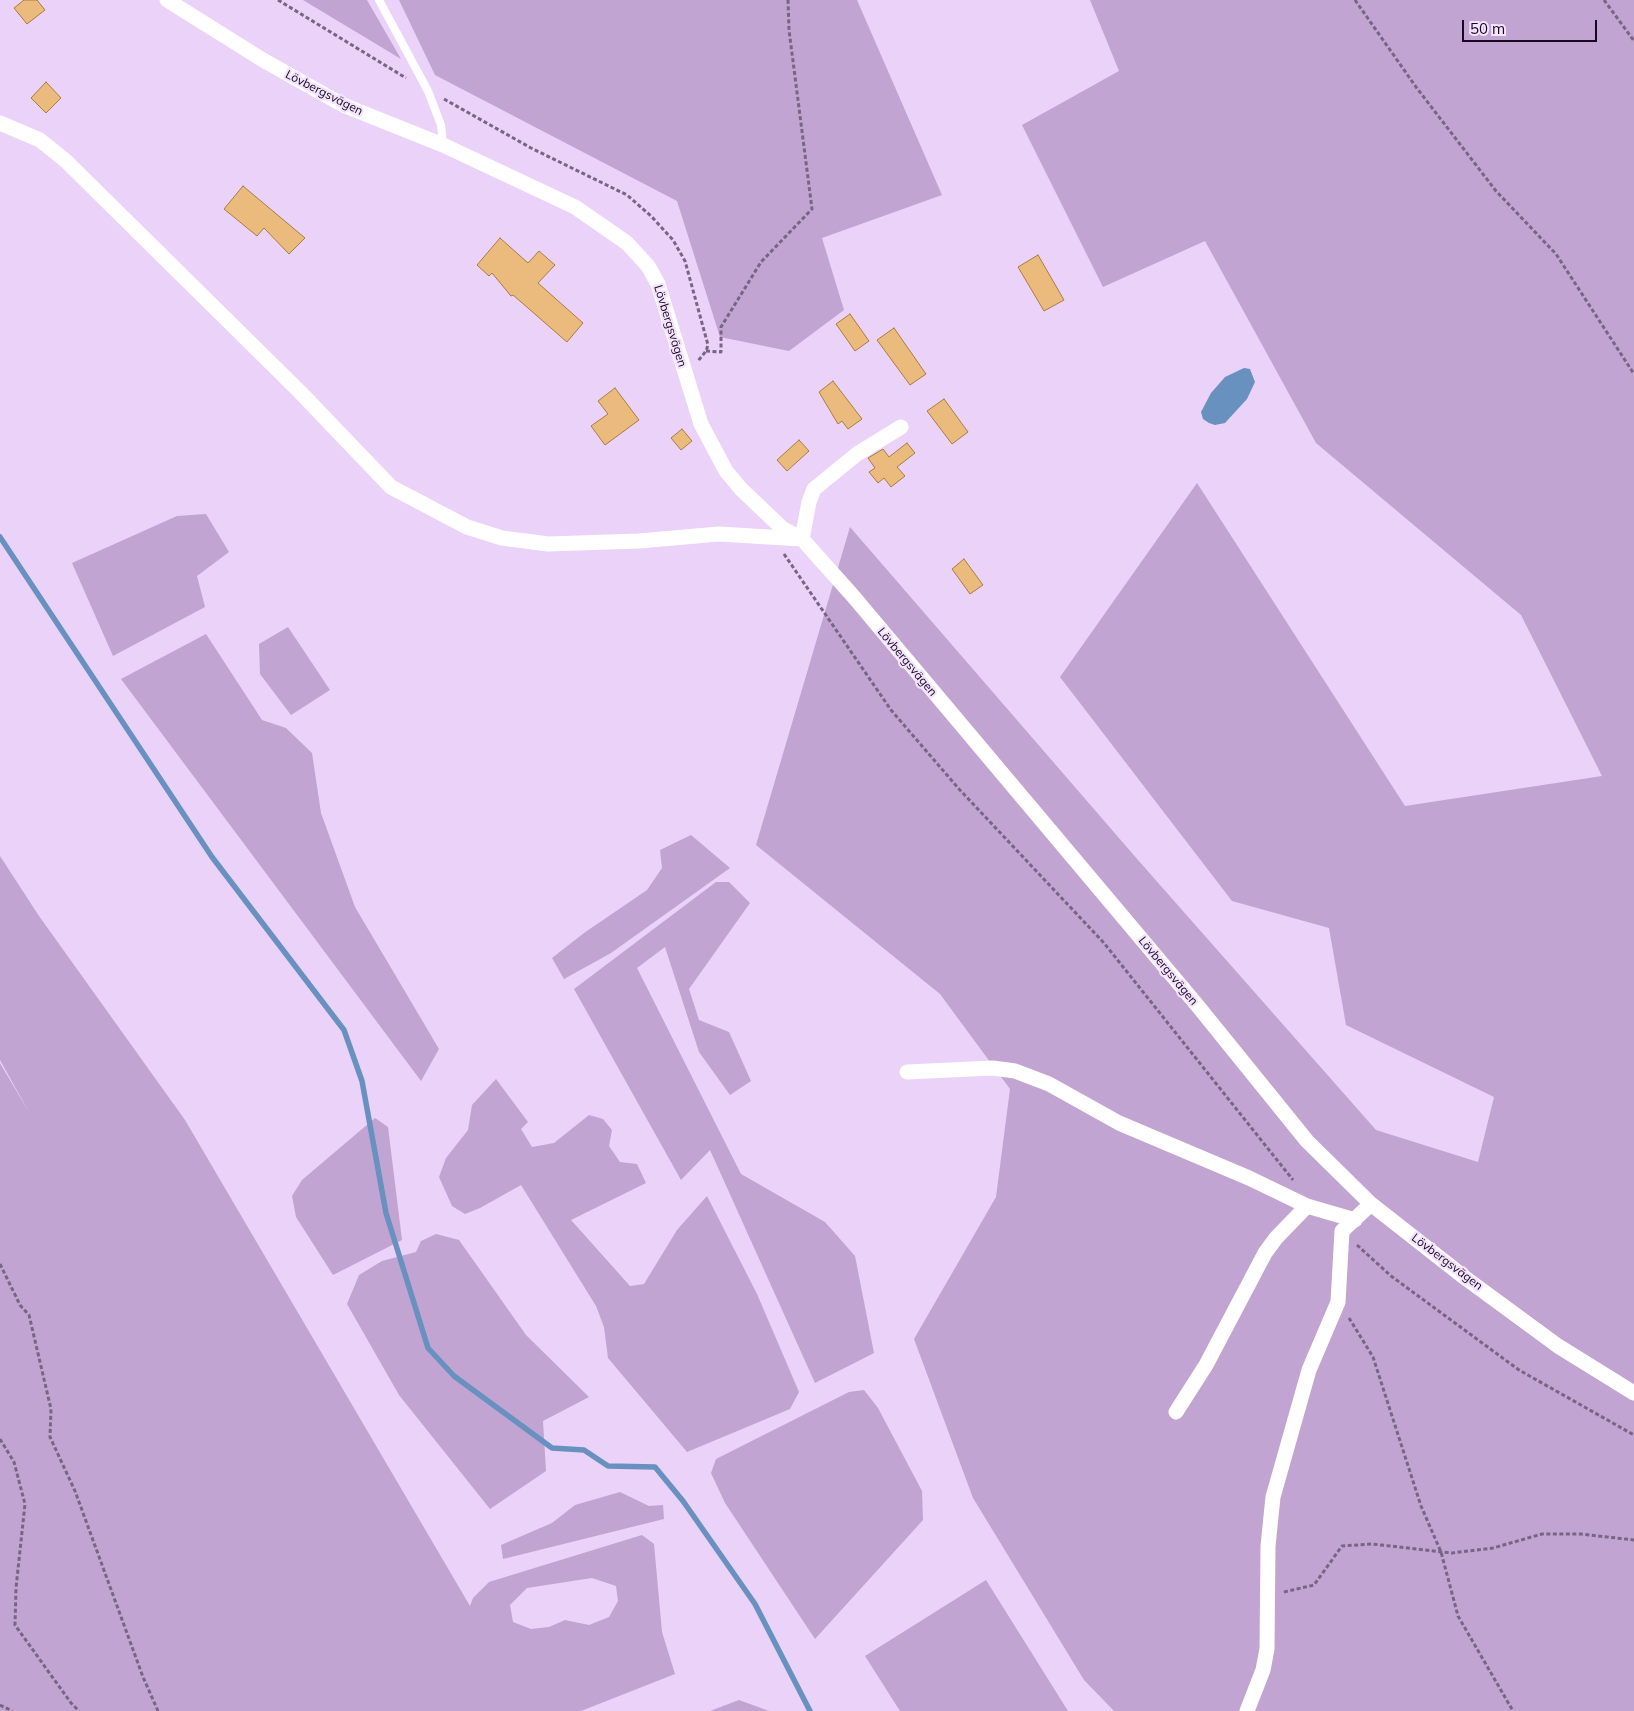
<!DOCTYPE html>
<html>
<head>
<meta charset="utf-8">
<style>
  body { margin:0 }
  #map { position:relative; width:1634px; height:1711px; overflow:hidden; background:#ead2f8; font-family:Mulish,sans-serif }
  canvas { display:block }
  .scale { position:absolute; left:1462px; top:20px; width:135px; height:22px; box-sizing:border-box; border:2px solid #18091f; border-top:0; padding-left:6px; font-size:15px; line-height:18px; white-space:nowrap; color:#18091f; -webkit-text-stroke:4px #f3e3fd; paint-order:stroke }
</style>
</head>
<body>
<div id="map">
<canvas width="1634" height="1711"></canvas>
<div class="scale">50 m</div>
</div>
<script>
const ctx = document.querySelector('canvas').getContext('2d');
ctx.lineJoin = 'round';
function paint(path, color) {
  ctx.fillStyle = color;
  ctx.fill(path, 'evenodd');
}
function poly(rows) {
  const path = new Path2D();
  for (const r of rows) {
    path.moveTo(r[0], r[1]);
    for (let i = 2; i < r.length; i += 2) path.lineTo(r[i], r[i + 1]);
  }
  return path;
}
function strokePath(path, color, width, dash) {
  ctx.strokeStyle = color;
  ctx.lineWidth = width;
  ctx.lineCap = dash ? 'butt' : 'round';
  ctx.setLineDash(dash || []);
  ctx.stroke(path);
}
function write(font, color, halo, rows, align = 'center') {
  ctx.font = font + ' Mulish,sans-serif';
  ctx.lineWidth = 4.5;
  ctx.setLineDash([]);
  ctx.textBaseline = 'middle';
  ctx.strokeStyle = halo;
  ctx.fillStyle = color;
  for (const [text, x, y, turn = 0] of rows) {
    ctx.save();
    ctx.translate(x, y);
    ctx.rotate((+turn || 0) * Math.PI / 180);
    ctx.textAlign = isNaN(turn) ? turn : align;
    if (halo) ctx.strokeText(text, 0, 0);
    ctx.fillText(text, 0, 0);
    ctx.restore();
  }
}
paint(poly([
  [303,0,367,0,401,59],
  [399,0,857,0,942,195,822,238,844,310,789,351,720,337,677,201,435,75],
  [1090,0,1634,0,1634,1711,1114,1711,1084,1680,973,1498,914,1339,996,1197,1010,1089,940,994,756,845,850,527,1138,860,1376,1130,1478,1162,1494,1097,1346,1025,1329,928,1232,901,1060,677,1197,483,1405,806,1602,776,1521,615,1316,443,1205,241,1103,287,1022,125,1119,71],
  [206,514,229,552,197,576,205,607,113,656,72,563,177,516],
  [288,627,330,690,291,715,260,674,259,644],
  [206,634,262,720,286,728,312,753,321,813,355,907,439,1049,421,1081,121,679],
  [691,835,730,868,611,953,564,979,552,958,584,933,647,890,662,868,660,850],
  [0,856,39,916,185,1120,470,1606,473,1598,489,1582,642,1535,654,1544,662,1632,675,1674,581,1711,0,1711,0,1063,30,1114,0,1060],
  [592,1578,616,1586,618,1601,609,1617,589,1625,565,1620,549,1627,531,1629,513,1622,510,1605,527,1588],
  [716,882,729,882,750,903,689,989,699,1020,729,1032,751,1081,730,1095,699,1052,665,947,637,968,741,1174,825,1222,855,1256,874,1353,815,1383,710,1150,681,1180,574,989],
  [496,1079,528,1122,521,1129,532,1147,554,1143,589,1115,603,1119,612,1130,609,1146,620,1162,637,1164,646,1183,571,1220,630,1286,644,1284,677,1230,707,1196,757,1294,799,1392,790,1409,687,1452,608,1358,604,1327,596,1306,521,1185,480,1208,465,1214,452,1206,439,1177,446,1158,468,1130,472,1105],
  [375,1118,388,1127,402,1240,333,1275,296,1217,292,1196,302,1180],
  [436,1234,459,1240,526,1335,589,1397,543,1421,546,1471,490,1509,399,1395,347,1304,359,1275,382,1261,416,1252,421,1241],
  [864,1390,878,1408,922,1491,923,1520,815,1639,725,1503,711,1473,716,1459,849,1392],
  [620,1492,649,1506,663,1505,664,1519,503,1559,501,1545,552,1523,575,1505],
  [986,1580,1068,1711,900,1711,865,1656],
  [739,1700,769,1711,710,1711]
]), '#c1a4d1');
paint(poly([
  [1244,368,1250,369,1255,382,1247,399,1225,423,1215,425,1209,423,1203,419,1201,412,1211,393,1225,377]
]), '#6991c0');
strokePath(poly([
  [0,537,212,857,344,1030,362,1081,386,1213,428,1348,454,1376,552,1448,584,1450,608,1466,655,1467,683,1501,755,1604,810,1711]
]), '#6991c0', 5.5);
const building = poly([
  [24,0,37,0,45,10,27,24,14,8,24,0],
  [46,82,61,98,46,113,31,98,46,82],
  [243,186,305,238,289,254,264,228,257,236,224,209,243,186],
  [500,238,528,263,539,251,555,265,538,283,583,323,567,342,513,295,511,296,492,273,489,276,477,265,500,238],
  [1038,255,1064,300,1044,311,1018,267,1038,255],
  [850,314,869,341,855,351,836,324,850,314],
  [894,328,926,374,910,385,877,340,894,328],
  [833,381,862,419,848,429,842,421,838,424,819,392,833,381],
  [615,388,639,420,605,445,591,426,608,414,598,401,615,388],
  [944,399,968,432,952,444,927,411,944,399],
  [682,429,692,441,681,450,671,438,682,429],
  [799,440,809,451,787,471,777,460,799,440],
  [907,443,915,453,897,467,905,476,891,487,884,478,878,483,869,472,875,468,868,458,883,449,889,457,907,443],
  [964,559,983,585,970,594,952,569,964,559]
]);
paint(building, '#eabb7d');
strokePath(building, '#a87c3f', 1);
strokePath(poly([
  [278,0,406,78],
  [1355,0,1416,87,1496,191,1556,254,1634,374],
  [1604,0,1634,41],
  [444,99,531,148,627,195,651,216,673,240,685,261,708,345,706,351,698,361],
  [706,351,721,352,721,327,761,262,812,209,789,30,788,0],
  [784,554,891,710,959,789,1104,943,1293,1180],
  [1357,1245,1391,1276,1519,1370,1634,1435],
  [0,1264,20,1305,29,1315,51,1409,50,1437,75,1491,143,1677,158,1711],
  [1349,1318,1373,1357,1421,1506,1441,1552,1458,1616,1513,1711],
  [0,1439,14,1462,25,1504,16,1588,15,1625,71,1703,79,1711],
  [1284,1592,1314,1585,1342,1546,1372,1544,1452,1553,1493,1548,1542,1534,1581,1534,1634,1540],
  [0,1705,12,1711]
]), '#786583', 3, [4, 2.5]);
strokePath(poly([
  [379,0,428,91,441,125,443,145]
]), '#fff', 8);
strokePath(poly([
  [167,0,263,60,343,105,443,145,575,207,627,243,648,266,658,284,701,424,726,471,741,489,782,528,802,539,853,596,1197,1005,1307,1141,1371,1204,1464,1277,1558,1346,1634,1393],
  [0,123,40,140,66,161,300,392,391,487,467,527,502,538,548,544,639,541,719,534,802,539,809,502,814,489,857,454,901,427],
  [907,1072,993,1068,1015,1071,1049,1084,1119,1123,1249,1178,1307,1206,1355,1220],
  [1176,1412,1206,1365,1265,1253,1276,1238,1307,1206],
  [1247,1711,1263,1670,1267,1649,1268,1546,1273,1497,1309,1370,1338,1302,1342,1231,1371,1204]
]), '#fff', 15);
write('12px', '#18091f', '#f3e3fd', [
  ["Lövbergsvägen",324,93,27],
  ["Lövbergsvägen",670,326,73],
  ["Lövbergsvägen",907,662,50],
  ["Lövbergsvägen",1168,971,50],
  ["Lövbergsvägen",1447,1262,37]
]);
</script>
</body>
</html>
